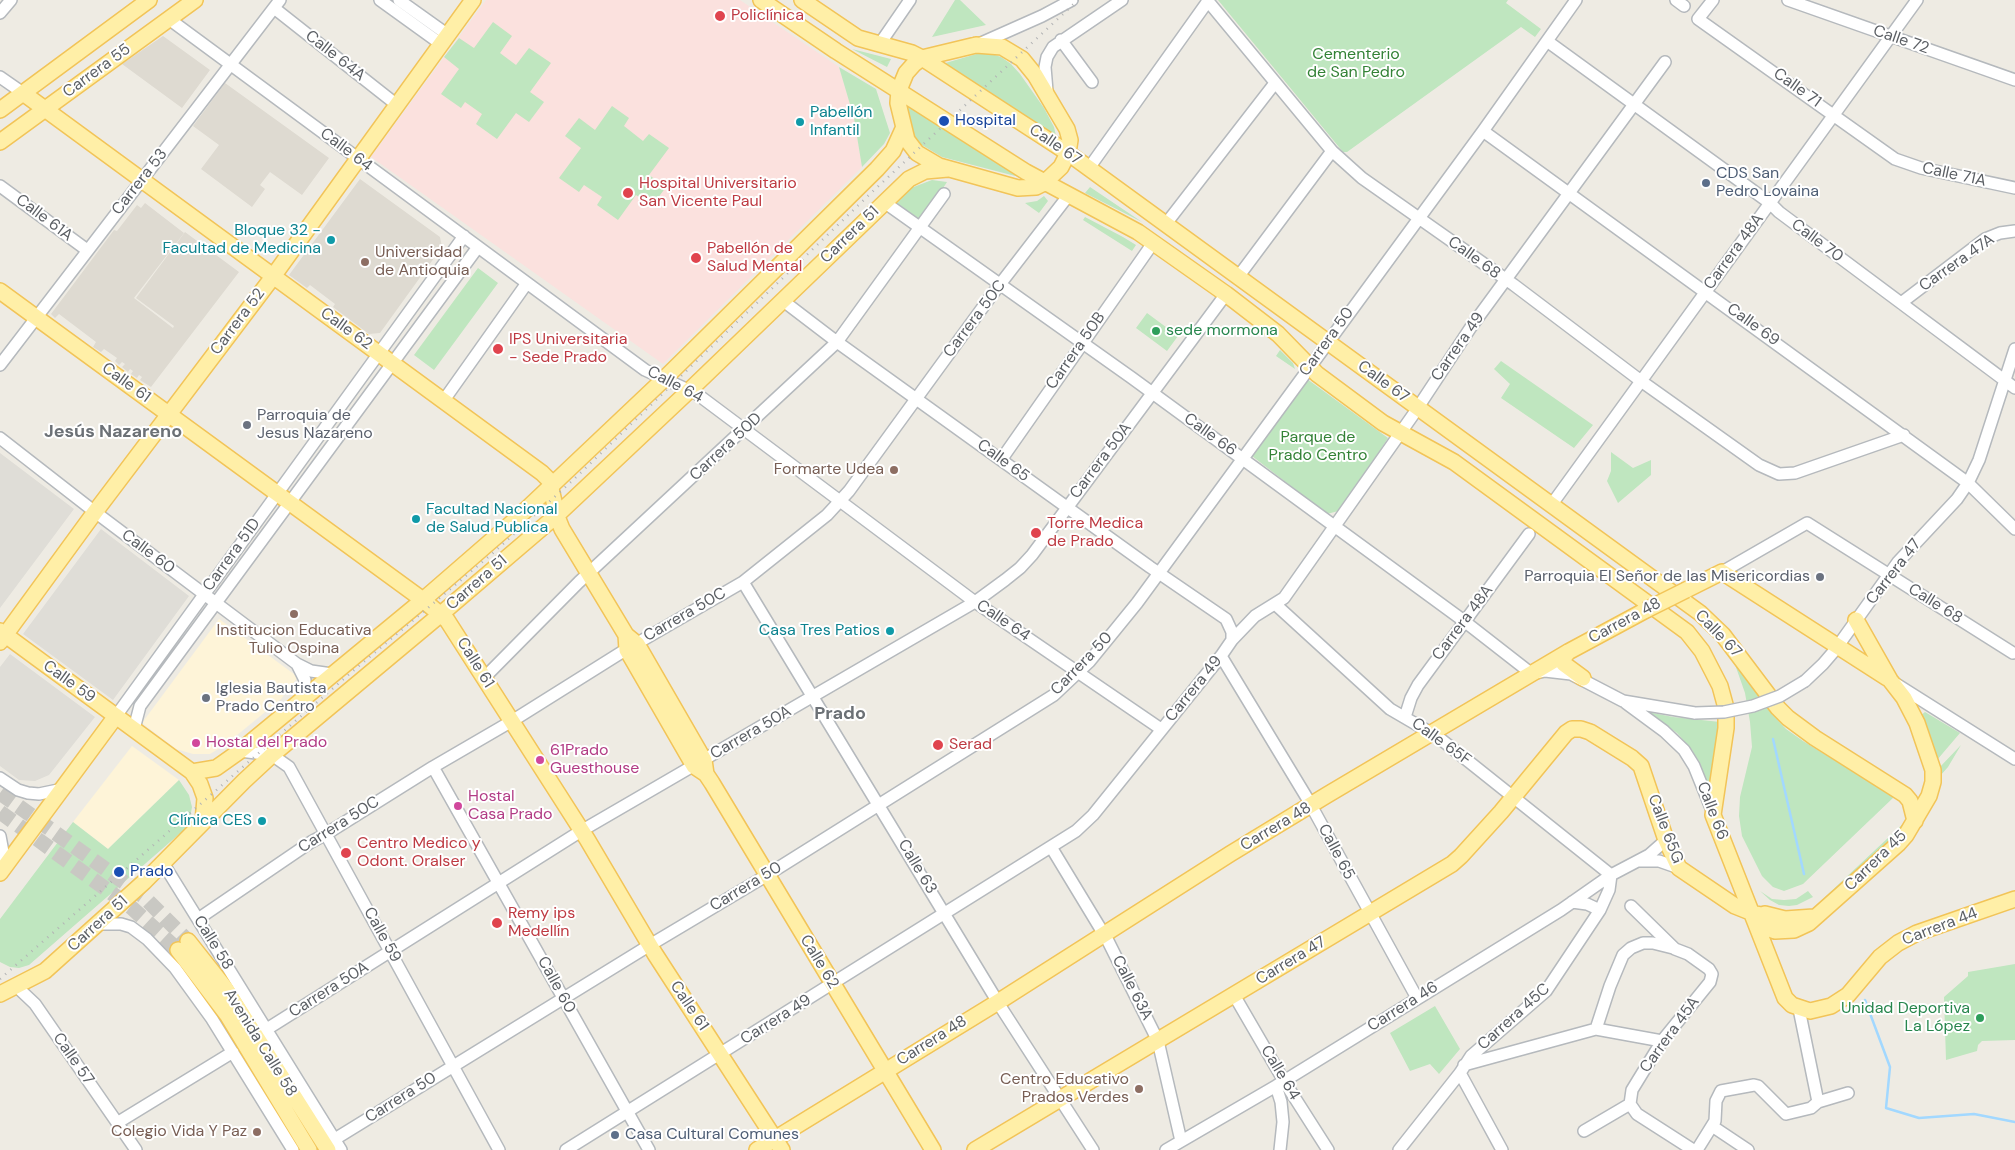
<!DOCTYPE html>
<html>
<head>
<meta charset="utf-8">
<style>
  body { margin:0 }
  canvas { display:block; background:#eeebe3 }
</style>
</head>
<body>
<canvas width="2015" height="1150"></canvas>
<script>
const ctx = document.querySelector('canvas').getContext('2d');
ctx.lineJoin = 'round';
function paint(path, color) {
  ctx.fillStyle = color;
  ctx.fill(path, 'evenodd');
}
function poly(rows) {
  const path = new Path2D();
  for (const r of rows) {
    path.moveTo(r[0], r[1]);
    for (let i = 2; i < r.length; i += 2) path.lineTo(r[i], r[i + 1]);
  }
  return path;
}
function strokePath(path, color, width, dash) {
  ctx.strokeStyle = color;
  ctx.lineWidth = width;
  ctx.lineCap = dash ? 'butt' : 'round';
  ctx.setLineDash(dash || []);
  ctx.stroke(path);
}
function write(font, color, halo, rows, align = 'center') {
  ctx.font = font + ' "DM Sans",sans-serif';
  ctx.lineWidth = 4;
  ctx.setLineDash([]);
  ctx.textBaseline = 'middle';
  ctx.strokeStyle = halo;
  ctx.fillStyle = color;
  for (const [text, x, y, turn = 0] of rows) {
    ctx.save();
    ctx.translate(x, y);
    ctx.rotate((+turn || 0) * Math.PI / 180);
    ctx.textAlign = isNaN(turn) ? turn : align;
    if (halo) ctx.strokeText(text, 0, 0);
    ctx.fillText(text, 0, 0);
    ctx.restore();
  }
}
paint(poly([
  [219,619,298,677,281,699,225,745,210,754,193,754,176,749,142,723],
  [132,746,179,780,108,849,73,822]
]), '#fef4d8');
paint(poly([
  [0,453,74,509,0,608],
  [101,529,189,596,113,700,23,634],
  [10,654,95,717,49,775,35,781,19,780,0,766,0,667]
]), '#dfddd7');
paint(poly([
  [163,36,210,70,182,108,122,64],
  [225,83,329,158,302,195,270,172,260,185,265,189,252,207,201,169,219,145,193,126],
  [360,179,440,237,442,247,380,333,369,334,333,307,335,304,310,285,307,288,289,275],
  [145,203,184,233,134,298,173,328,174,326,136,298,185,232,239,272,151,387,140,380,142,377,139,375,137,378,131,374,133,371,130,369,128,372,122,367,125,364,122,362,119,365,115,361,117,358,104,349,101,352,93,347,96,342,59,314,55,318,51,314,114,230,117,231,137,205,141,208]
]), '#dedad1');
paint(poly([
  [486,0,740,0,839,67,854,118,862,167,663,364,371,157]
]), '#fbe1de');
paint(poly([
  [955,0,960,0,986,25,932,37],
  [1218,0,1508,0,1506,3,1541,29,1535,37,1521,27,1347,152,1343,152],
  [493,22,512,36,500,53,516,65,529,48,551,63,530,92,544,102,529,122,516,113,497,139,476,124,482,114,465,102,461,108,441,94,459,69,444,57,459,38,474,48],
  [852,49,891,59,887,67],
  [980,53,989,53,1001,57,1011,64,1020,74,1044,108,1054,127,1057,140,942,64],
  [839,67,876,89,890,133,884,144,862,167,854,118],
  [907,101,1023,178,942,157,922,145,914,138,910,129],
  [612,106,629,118,624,126,643,141,649,134,669,148,649,175,666,187,652,206,636,195,618,220,597,205,602,197,584,185,579,192,559,178,581,148,565,136,579,118,595,130],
  [932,180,947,182,921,222,896,204,911,188],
  [1090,187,1142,222,1085,193],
  [1044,196,1048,201,1039,213,1025,203,1037,201],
  [1085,217,1123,237,1136,245,1132,251,1083,220],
  [478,268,498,283,434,370,414,355],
  [1147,313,1178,336,1167,351,1136,328],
  [1280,350,1293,363,1295,369,1276,356],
  [1501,361,1593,425,1574,448,1501,398,1510,384,1494,369],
  [1307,379,1388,438,1342,510,1327,514,1252,456],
  [1611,452,1633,468,1651,460,1651,475,1618,503,1607,481,1611,471],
  [1731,653,1773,715,1786,729,1803,741,1894,797,1803,884,1784,891,1773,887,1762,876,1742,836,1739,816,1740,797,1752,747,1750,722,1745,693],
  [1648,712,1673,717,1720,722,1712,789,1708,789,1700,763,1692,750,1677,733],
  [1925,712,1960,733,1937,760,1920,716],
  [1961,745,1948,767,1940,776,1938,769],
  [179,780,189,795,192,807,190,818,185,829,29,965,19,968,10,967,0,962,0,919,73,822,108,849],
  [1906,821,1907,823,1901,835,1812,912,1808,913],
  [1760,891,1772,899,1784,900,1796,899,1808,891,1813,897,1797,905,1789,906,1779,905,1770,900],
  [2015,964,2015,1040,1982,1041,1978,1045,1977,1051,1946,1060,1944,997,1968,976,1968,972],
  [1435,1006,1460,1049,1439,1074,1430,1064,1410,1071,1390,1033]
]), '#bfe6bf');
strokePath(poly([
  [1773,739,1804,874],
  [1865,1000,1890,1067,1886,1108,1919,1118,1974,1114,2015,1122]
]), '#a2d8ff', 2.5);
strokePath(poly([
  [0,793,143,896,188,941],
  [0,812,132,908,178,950]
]), '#c9c8c3', 15, [15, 8]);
const minor = poly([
  [380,0,441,44],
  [399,0,448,35],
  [1207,0,1332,151,1362,178,1514,285,1641,381,1759,465,1779,474,1795,473,1904,435],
  [1676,0,1684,6],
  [1713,0,1698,19,1895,159,1921,168,2015,188],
  [1788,0,2015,80],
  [274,8,397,105],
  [0,13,11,0],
  [169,19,645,370,697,394,975,602,1161,729],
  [1061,40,1092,82],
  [1547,41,1770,203,1779,212,2015,388],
  [979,44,1042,16,1072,0],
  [879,45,910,0],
  [0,77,23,93],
  [1047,91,1045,67,1047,57,1053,47,1122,0],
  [1483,131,1968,483,2015,529],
  [1089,168,1208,1],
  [0,186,87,250],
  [884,202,1132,378,1464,621,1532,674,1545,671,1571,674,1623,701,1695,713],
  [1165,225,1275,83],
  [1238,277,1332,151],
  [782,300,837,342,1150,567,1226,619,1232,632,1232,640],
  [1901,303,1985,239,2000,233,2015,231],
  [0,365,280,0],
  [444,400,527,283],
  [0,438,95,512,297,664,311,671,332,674],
  [1001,460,1153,243],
  [1552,504,1917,0],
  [1722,572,1807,523,2013,653],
  [743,582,1002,1009,1093,1150],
  [1275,604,1390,709,1438,737,1611,875],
  [1221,656,1307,798,1417,998],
  [297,664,305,680,304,698],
  [484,678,579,582,837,342,944,194],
  [1805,681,1823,664,1835,650,1898,562,1957,499,1968,483,1979,460,2015,349],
  [1896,684,2015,759],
  [1626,703,1664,731,1684,750,1694,766,1713,813],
  [116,716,464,236],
  [1405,717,1411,698,1418,685,1529,534],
  [134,729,140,706,478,247],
  [240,751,272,755,289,767,499,1150],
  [433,767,649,1150],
  [0,778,18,790,28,793,39,794,63,789],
  [0,836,3,852,3,869],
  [1051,847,1108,941,1158,1041,1181,1141],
  [1641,861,1659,861,1679,868],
  [163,863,341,1150],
  [1572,902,1587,904,1600,910],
  [198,919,311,842,326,834,433,767,512,721,622,652,743,582,827,515,849,491,991,296,1068,196],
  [98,924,121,924,131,927,147,939,175,968,212,1019,293,1150],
  [16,986,35,1004,136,1150],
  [1234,995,1284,1081,1328,1150],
  [1799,1009,1818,1102],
  [267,1029,581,831,975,602,1005,580,1020,568,1032,555,1226,294],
  [1596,1029,1610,986,1623,955,1631,948,1643,943,1653,943,1673,948],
  [1464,1065,1596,1029,1662,1041],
  [1460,1073,1502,1150],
  [1276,1086,1281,1102,1283,1122,1280,1150],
  [1630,1104,1632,1090,1662,1041,1710,982,1712,974,1709,969,1688,954,1675,949,1631,906],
  [1630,1104,1637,1114,1693,1150],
  [117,1123,233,1052],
  [1712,1126,1748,1150],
  [1584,1131,1630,1104],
  [335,1139,650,945,759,880,1054,695,1089,662,1137,603,1483,131,1576,0],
  [566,1150,1076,831,1093,815,1221,656,1232,640,1255,616,1284,598,1413,415,1471,327,1665,62],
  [1166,1150,1276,1086,1561,910,1611,875,1649,855,1666,840],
  [1399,1150,1460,1073,1471,1056,1546,991,1600,910,1609,890,1611,875],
  [1697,1150,1715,1121,1716,1101,1721,1091,1754,1085,1758,1086,1786,1114,1811,1108,1818,1102,1848,1093]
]);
const major = poly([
  [761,0,836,51,1026,172,1138,232,1226,294,1278,334,1317,374,1383,423,1454,462,1687,632,1702,651,1720,686,1726,708,1726,728,1713,815,1785,998,1792,1005,1810,1011,1831,1006,1848,995,1880,957,1898,943,1917,933,2015,899],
  [802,0,858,38,912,53,922,58,1068,153,1700,613,1723,635,1778,708,1788,718,1815,738,1905,795,1910,801,1915,821],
  [976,45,1002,47,1022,59,1035,75,1067,129,1070,140,1068,153,1061,167,1044,183,1036,187,1018,188,939,166,917,153,907,140,898,103,899,90,906,73,914,64,922,58,976,45],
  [23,93,542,473,549,480,558,519,562,529,626,635,637,644,704,760,706,774,712,783,933,1150],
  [0,110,149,0],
  [0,142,195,0],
  [0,291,423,600,447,620,587,839,655,954,782,1150],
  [1686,590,1722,572,1887,678],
  [0,631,192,772,200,784,205,798,203,822],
  [626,635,627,650,634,662,694,766,706,774],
  [0,642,95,512,269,282,473,0],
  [1568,652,1564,657,1564,664,1583,678],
  [192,772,216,768,240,751,423,600,514,521,663,380,877,169,893,151,903,129],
  [0,873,116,716],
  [1765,914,1785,919,1814,917],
  [1754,916,1767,928,1775,931,1794,930,1809,923,1898,844,1906,835,1929,796,1933,782,1933,770,1917,723,1904,698,1890,680,1856,620],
  [188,941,226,989,328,1150],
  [178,950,228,1016,309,1150],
  [0,994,45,971,144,882,244,781,272,755,441,614,557,515,693,387,909,179,925,171,948,169],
  [757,1150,998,1002,1230,854,1327,795,1568,652,1646,610],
  [975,1150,1452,864,1461,856,1501,812,1566,733,1572,729,1581,729,1590,732,1632,758,1641,766,1666,840,1679,868,1735,906,1755,914,1773,917]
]);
strokePath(minor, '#b5b9bd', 14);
strokePath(major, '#f2c458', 18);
strokePath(minor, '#fff', 11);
strokePath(major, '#ffefa7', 15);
strokePath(poly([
  [0,979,347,676,493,553,572,481,870,194,1078,0]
]), '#b2b3b4', 2.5, [1, 6]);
const minorBridge = poly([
  [1695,713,1724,712,1753,706,1780,696,1805,681]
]);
const majorBridge = poly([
  [1646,610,1686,590]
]);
strokePath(minorBridge, '#b5b9bd', 14, []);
strokePath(majorBridge, '#f2c458', 18, []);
strokePath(minorBridge, '#fff', 11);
strokePath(majorBridge, '#ffefa7', 15);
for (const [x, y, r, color] of [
  [720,16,6,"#e0444e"],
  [944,121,6,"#1a4fb4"],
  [800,122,5,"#0f9aa8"],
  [1706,183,5,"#5c6f8a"],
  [628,193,6,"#e0444e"],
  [331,240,5,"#0f9aa8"],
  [696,258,6,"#e0444e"],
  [365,262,5,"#8d6e63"],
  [1156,331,5,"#2e9e5b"],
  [498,349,6,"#e0444e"],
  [247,425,5,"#6b7280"],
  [894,470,5,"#8d6e63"],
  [416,519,5,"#0f9aa8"],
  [1036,533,6,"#e0444e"],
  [1820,577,5,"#6b7280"],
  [294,614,5,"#8d6e63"],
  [890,631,5,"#0f9aa8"],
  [206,698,5,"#6b7280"],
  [196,743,5,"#d1479c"],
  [938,745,6,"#e0444e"],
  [540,760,5,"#d1479c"],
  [458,806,5,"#d1479c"],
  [262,821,5,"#0f9aa8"],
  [346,853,6,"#e0444e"],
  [119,872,6,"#1a4fb4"],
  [497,923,6,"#e0444e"],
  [1980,1018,5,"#2e9e5b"],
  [1139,1089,5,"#8d6e63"],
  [257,1132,5,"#8d6e63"],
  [615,1135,5,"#5c6f8a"]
]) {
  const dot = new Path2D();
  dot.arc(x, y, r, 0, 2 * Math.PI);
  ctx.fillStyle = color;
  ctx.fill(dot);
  strokePath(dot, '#fff', 2);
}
write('16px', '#be3a42', '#fff', [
  ["Policlínica",731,16],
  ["Hospital Universitario",639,184],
  ["San Vicente Paul",639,202],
  ["Pabellón de",707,249],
  ["Salud Mental",707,267],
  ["IPS Universitaria",509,340],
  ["- Sede Prado",509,358],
  ["Torre Medica",1047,524],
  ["de Prado",1047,542],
  ["Serad",949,745],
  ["Centro Medico y",357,844],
  ["Odont. Oralser",357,862],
  ["Remy ips",508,914],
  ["Medellín",508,932]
], 'left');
write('16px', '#5b5f64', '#fff', [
  ["Calle 72",1901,40,19],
  ["Calle 64A",335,56,38],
  ["Carrera 55",97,71,-36],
  ["Calle 71",1797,88,36],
  ["Calle 67",1055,145,34],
  ["Calle 64",346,150,37],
  ["Calle 71A",1954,175,12],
  ["Carrera 53",140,182,-52],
  ["Calle 61A",44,218,37],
  ["Carrera 51",850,235,-44],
  ["Calle 70",1817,241,37],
  ["Carrera 48A",1734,252,-54],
  ["Calle 68",1474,258,36],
  ["Carrera 47A",1957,263,-35],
  ["Carrera 50C",975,319,-53],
  ["Carrera 52",238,322,-53],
  ["Calle 69",1753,325,36],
  ["Calle 62",346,329,36],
  ["Carrera 50",1327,342,-54],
  ["Carrera 49",1458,347,-55],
  ["Carrera 50B",1076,351,-55],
  ["Calle 67",1383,382,36],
  ["Calle 61",126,383,36],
  ["Calle 64",675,385,28],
  ["Calle 66",1210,435,36],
  ["Carrera 50D",726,447,-43],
  ["Calle 65",1003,461,36],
  ["Carrera 50A",1101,461,-53],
  ["Calle 60",148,552,37],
  ["Carrera 51D",232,555,-54],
  ["Carrera 47",1894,572,-52],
  ["Carrera 51",477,583,-41],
  ["Calle 68",1935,604,32],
  ["Carrera 50C",685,615,-30],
  ["Calle 64",1003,621,34],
  ["Carrera 48",1625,621,-28],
  ["Carrera 48A",1463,623,-53],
  ["Calle 67",1718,634,46],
  ["Calle 61",475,663,58],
  ["Carrera 50",1082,664,-46],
  ["Calle 59",69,682,36],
  ["Carrera 49",1194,689,-51],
  ["Carrera 50A",751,733,-30],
  ["Calle 65F",1441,742,36],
  ["Calle 66",1712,811,69],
  ["Carrera 50C",339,825,-32],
  ["Carrera 48",1276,827,-31],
  ["Calle 65G",1665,829,69],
  ["Calle 65",1336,852,62],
  ["Carrera 45",1876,861,-44],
  ["Calle 63",917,867,59],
  ["Carrera 50",746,887,-31],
  ["Carrera 51",98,924,-42],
  ["Carrera 44",1940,927,-21],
  ["Calle 59",382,935,61],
  ["Calle 58",213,943,58],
  ["Carrera 47",1291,961,-31],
  ["Calle 62",819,962,59],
  ["Calle 60",556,985,61],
  ["Calle 63A",1132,988,63],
  ["Carrera 50A",329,990,-32],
  ["Calle 61",689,1006,56],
  ["Carrera 46",1403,1007,-32],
  ["Carrera 45C",1514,1017,-42],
  ["Carrera 49",776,1020,-32],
  ["Carrera 45A",1670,1035,-54],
  ["Carrera 48",932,1041,-32],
  ["Avenida Calle 58",260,1043,58],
  ["Calle 57",73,1059,55],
  ["Calle 64",1280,1073,59],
  ["Carrera 50",401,1098,-32]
]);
write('16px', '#338236', '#fff', [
  ["Cementerio",1356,55],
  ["de San Pedro",1356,73],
  ["Parque de",1318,438],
  ["Prado Centro",1318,456]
]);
write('16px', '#0d838f', '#fff', [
  ["Pabellón",810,113,"left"],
  ["Infantil",810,131,"left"],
  ["Bloque 32 -",321,231],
  ["Facultad de Medicina",321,249],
  ["Facultad Nacional",426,510,"left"],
  ["de Salud Publica",426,528,"left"],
  ["Casa Tres Patios",880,631],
  ["Clínica CES",252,821]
], 'right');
write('16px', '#164399', '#fff', [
  ["Hospital",955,121],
  ["Prado",130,872]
], 'left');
write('16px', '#4e5e75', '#fff', [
  ["CDS San",1716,174],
  ["Pedro Lovaina",1716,192],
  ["Casa Cultural Comunes",625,1135]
], 'left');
write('16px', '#785e54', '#fff', [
  ["Universidad",375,253,"left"],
  ["de Antioquia",375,271,"left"],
  ["Formarte Udea",884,470],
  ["Institucion Educativa",294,631,"center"],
  ["Tulio Ospina",294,649,"center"],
  ["Centro Educativo",1129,1080],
  ["Prados Verdes",1129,1098],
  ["Colegio Vida Y Paz",247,1132]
], 'right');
write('16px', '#27864d', '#fff', [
  ["sede mormona",1166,331],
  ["Unidad Deportiva",1970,1009,"right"],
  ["La López",1970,1027,"right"]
], 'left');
write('16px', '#5b616d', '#fff', [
  ["Parroquia de",257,416],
  ["Jesus Nazareno",257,434],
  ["Parroquia El Señor de las Misericordias",1810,577,"right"],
  ["Iglesia Bautista",216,689],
  ["Prado Centro",216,707]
], 'left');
write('16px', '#b23c85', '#fff', [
  ["Hostal del Prado",206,743],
  ["61Prado",550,751],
  ["Guesthouse",550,769],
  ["Hostal",468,797],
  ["Casa Prado",468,815]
], 'left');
write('bold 18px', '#6c7176', '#fff', [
  ["Jesús Nazareno",113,432],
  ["Prado",840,714]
]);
</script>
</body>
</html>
